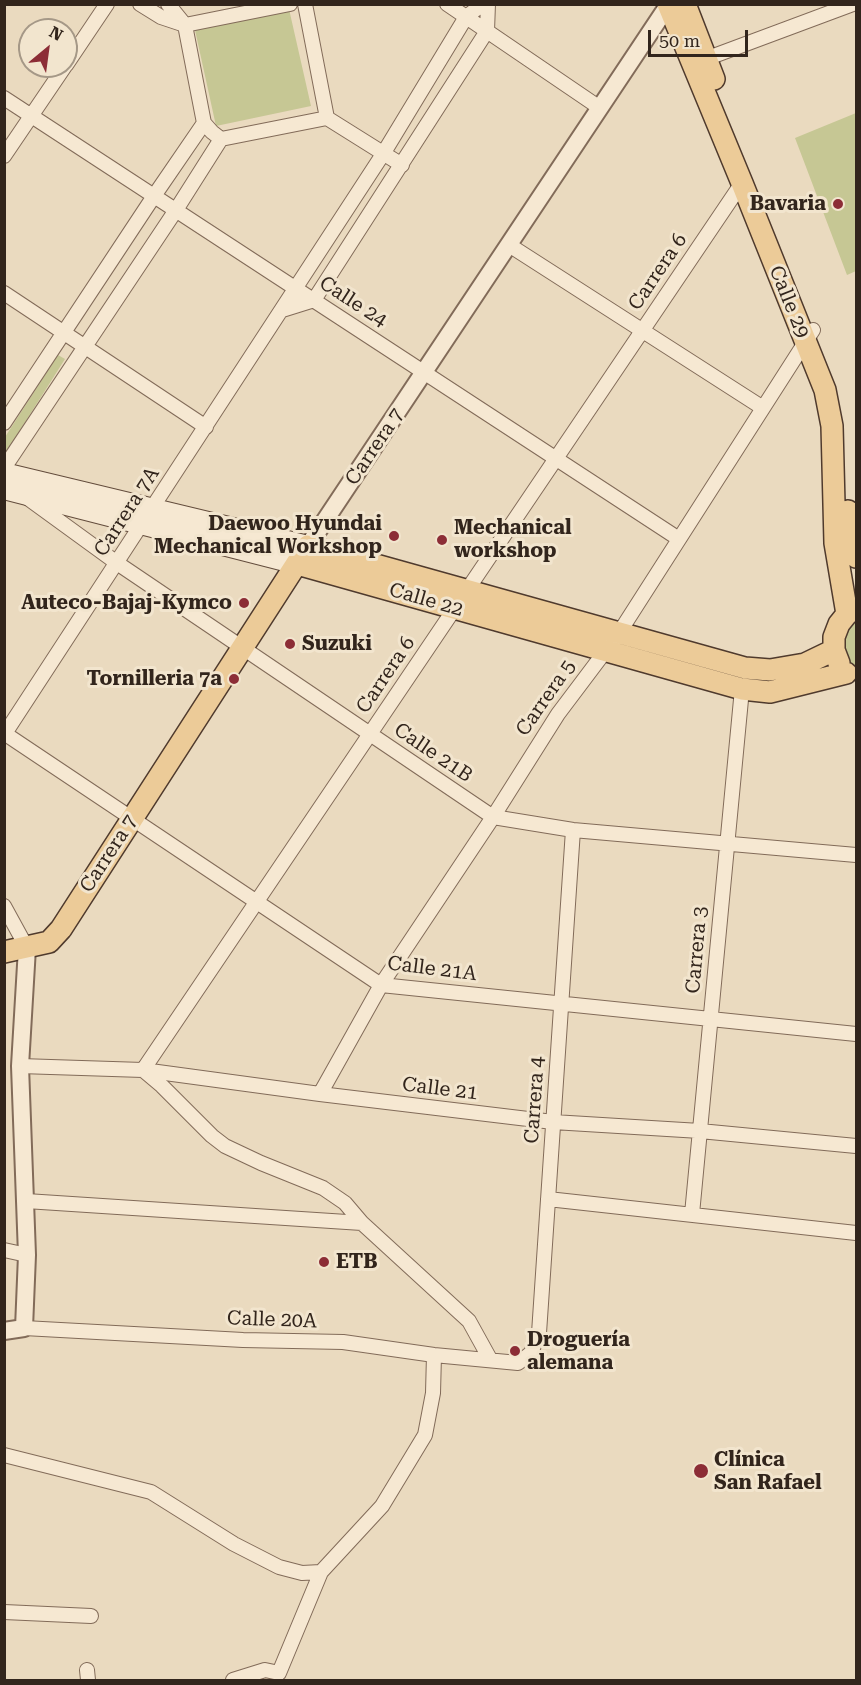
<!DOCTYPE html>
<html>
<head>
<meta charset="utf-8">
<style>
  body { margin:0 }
  #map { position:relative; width:861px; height:1685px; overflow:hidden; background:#eadabf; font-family:"Roboto Serif",serif }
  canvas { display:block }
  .frame { position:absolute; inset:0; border:6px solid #32251c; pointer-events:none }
  .north { position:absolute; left:18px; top:18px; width:60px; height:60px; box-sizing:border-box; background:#f2e5ce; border:2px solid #a59887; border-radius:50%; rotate:29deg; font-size:16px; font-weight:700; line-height:24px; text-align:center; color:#32251c }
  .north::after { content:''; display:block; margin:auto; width:21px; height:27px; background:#8c2d36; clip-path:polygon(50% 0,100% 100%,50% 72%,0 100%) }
  .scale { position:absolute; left:648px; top:30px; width:100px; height:27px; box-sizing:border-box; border:3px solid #32251c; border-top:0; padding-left:8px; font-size:18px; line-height:21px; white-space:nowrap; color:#32251c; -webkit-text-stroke:4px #f2e5ce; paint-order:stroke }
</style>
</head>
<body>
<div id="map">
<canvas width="861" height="1685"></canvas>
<div class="frame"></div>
<div class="north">N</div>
<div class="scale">50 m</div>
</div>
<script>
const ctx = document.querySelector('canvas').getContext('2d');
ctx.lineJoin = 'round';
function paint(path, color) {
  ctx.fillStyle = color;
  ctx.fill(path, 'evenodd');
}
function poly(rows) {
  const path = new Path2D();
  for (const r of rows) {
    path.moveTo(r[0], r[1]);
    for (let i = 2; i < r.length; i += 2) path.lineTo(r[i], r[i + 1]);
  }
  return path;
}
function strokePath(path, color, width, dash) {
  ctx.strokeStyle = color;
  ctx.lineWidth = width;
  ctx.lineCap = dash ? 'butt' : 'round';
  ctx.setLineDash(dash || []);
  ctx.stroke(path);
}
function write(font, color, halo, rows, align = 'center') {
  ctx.font = font + ' "Roboto Serif",serif';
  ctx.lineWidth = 6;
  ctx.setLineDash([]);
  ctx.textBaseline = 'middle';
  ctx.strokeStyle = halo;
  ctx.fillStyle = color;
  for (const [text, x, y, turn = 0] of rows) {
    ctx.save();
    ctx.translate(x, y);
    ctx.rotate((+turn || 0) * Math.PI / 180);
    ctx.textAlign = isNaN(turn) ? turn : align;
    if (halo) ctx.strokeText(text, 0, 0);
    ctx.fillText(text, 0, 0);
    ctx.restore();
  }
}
paint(poly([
  [289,9,311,106,216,126,195,30],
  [856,113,856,271,847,275,795,138],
  [58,355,65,359,5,454,5,437],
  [856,617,856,670,846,660,842,650,844,630]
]), '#c6c794');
const minor = poly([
  [140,4,161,17,185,25,290,4],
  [168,4,185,25,204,123,212,132,221,139,327,118],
  [305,4,327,118],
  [447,4,600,108],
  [700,61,853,4],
  [66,65,107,4],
  [4,98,679,539],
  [327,118,402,165],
  [4,156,65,66],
  [509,245,763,408],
  [4,293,206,427],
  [282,310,314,300,487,31,488,4],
  [4,423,154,196,204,123],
  [4,468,176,210,221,139],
  [29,499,117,563,493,817,573,830,856,855],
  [4,733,381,985,856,1034],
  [4,735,383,154,466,17,483,4],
  [4,906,27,948],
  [20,1066,143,1070,320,1094,553,1122,700,1131,856,1146],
  [320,1094,381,985,493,817,558,714,619,633,813,330],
  [548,1199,856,1233],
  [26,1201,362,1223],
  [692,1214,742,689],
  [4,1250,27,1255],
  [24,1328,243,1340,343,1342,434,1355,518,1363,531,1353,539,1333,573,830],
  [490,1359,469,1321,362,1223,345,1203,323,1188,261,1163,225,1146,212,1136,162,1086,143,1070,742,183],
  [4,1455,151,1492,234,1544,279,1567,302,1573,321,1572],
  [4,1612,91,1616],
  [87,1670,88,1680],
  [279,1673,321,1572,382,1506,425,1435,433,1393,434,1355],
  [233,1680,265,1670,279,1673]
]);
const tertiary = poly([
  [308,546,669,4],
  [4,1331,24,1328,27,1255,20,1066,27,948]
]);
const secondary = poly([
  [4,473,308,546],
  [4,489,297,564]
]);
const primary = poly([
  [668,4,742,183,825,390,832,426,835,543,847,614],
  [685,4,714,79],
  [848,511,849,537,856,557],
  [297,564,742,689,770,692,846,673],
  [839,663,834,650,834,637,839,624,847,614,856,608],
  [4,952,49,942,61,929,308,546,745,668,770,670,805,664,834,650]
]);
strokePath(minor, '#826b59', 16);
strokePath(tertiary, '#826b59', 20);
strokePath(secondary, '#634c3c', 22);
strokePath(primary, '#4f3a2d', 24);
strokePath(minor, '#f6e8d2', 14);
strokePath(tertiary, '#f6e8d2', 16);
strokePath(secondary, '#f6e8d2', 20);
strokePath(primary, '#eccb98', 21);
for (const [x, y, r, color] of [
  [838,204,6,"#8c2d36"],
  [394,536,6,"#8c2d36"],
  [442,540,6,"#8c2d36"],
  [244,603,6,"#8c2d36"],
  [290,644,6,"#8c2d36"],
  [234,679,6,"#8c2d36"],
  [324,1262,6,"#8c2d36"],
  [515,1351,6,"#8c2d36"],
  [701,1471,8,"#8c2d36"]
]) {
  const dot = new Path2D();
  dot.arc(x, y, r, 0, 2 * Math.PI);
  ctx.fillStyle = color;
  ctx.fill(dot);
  strokePath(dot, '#f2e5ce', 2);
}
write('bold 20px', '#32251c', '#f2e5ce', [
  ["Bavaria",826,204,"right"],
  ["Daewoo Hyundai",382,524,"right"],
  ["Mechanical Workshop",382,547,"right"],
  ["Mechanical",454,528],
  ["workshop",454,551],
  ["Auteco-Bajaj-Kymco",232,603,"right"],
  ["Suzuki",302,644],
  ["Tornilleria 7a",222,679,"right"],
  ["ETB",336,1262],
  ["Droguería",527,1340],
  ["alemana",527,1363],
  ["Clínica",714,1460],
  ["San Rafael",714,1483]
], 'left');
write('20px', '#32251c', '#f2e5ce', [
  ["Carrera 6",658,272,-56],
  ["Calle 24",353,302,33],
  ["Calle 29",789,302,68],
  ["Carrera 7",375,447,-56],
  ["Carrera 7A",127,512,-57],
  ["Calle 22",426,600,16],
  ["Carrera 6",386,675,-56],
  ["Carrera 5",546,698,-55],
  ["Calle 21B",433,753,34],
  ["Carrera 7",109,854,-57],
  ["Carrera 3",697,950,-85],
  ["Calle 21A",432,969,7],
  ["Calle 21",440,1089,7],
  ["Carrera 4",535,1100,-86],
  ["Calle 20A",272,1320,2]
]);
</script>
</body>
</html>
